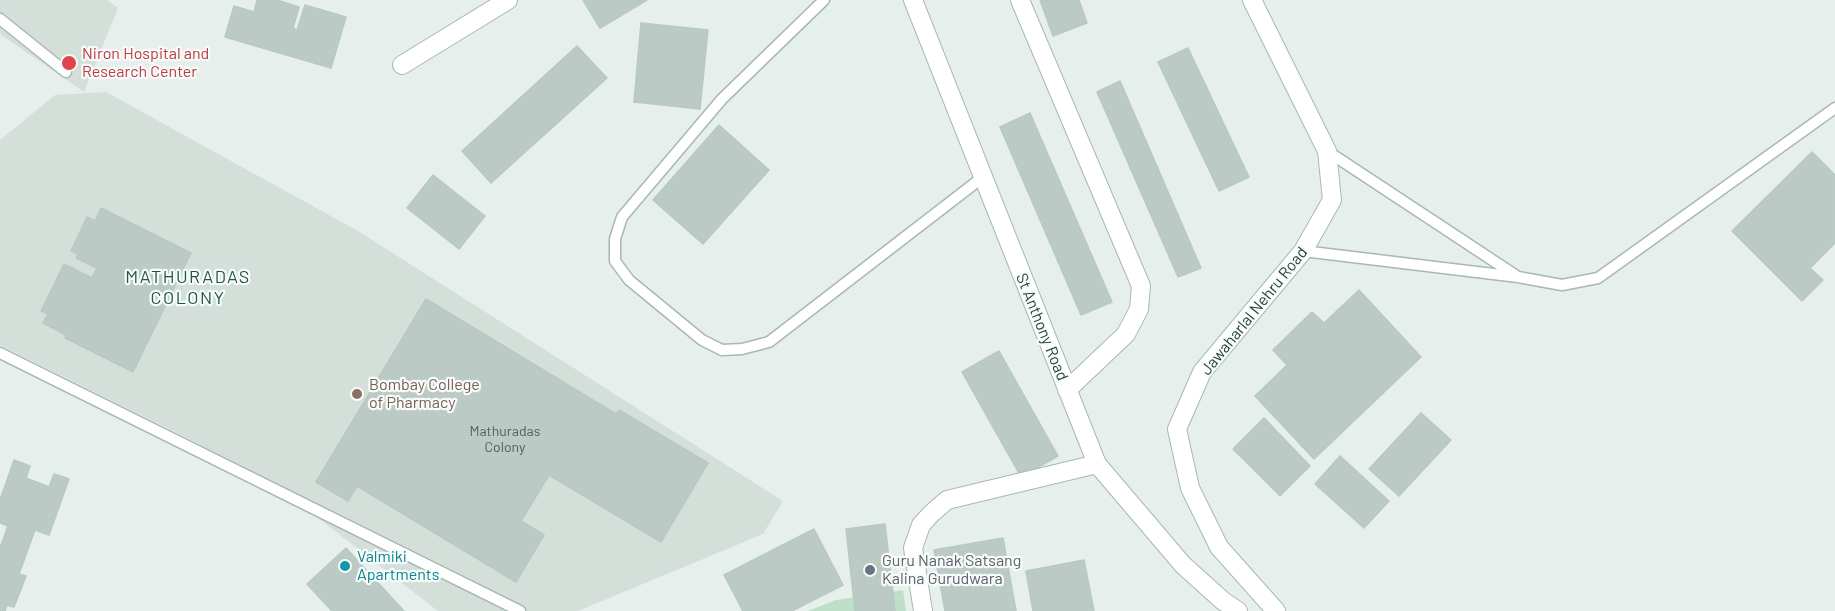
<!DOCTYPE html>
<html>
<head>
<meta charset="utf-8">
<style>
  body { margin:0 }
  canvas { display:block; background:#e6efeb }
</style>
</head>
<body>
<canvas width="1835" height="611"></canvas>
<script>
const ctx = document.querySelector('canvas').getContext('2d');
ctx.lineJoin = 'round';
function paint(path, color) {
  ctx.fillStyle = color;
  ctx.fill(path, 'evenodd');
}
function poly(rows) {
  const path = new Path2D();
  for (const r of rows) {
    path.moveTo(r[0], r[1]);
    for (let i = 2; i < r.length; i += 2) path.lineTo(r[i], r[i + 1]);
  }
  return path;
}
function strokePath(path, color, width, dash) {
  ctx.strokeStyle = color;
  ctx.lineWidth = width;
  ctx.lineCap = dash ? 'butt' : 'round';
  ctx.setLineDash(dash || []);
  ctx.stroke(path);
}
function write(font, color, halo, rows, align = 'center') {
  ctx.font = font + ' Barlow,sans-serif';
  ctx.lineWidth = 4.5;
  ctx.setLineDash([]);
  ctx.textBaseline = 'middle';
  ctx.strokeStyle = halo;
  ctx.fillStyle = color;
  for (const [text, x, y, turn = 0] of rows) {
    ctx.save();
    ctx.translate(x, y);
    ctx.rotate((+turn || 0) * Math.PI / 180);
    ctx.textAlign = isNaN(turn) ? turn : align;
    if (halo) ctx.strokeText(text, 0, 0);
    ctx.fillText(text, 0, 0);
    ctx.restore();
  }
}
paint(poly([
  [0,0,107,0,118,8,84,92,0,34],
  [106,92,358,231,783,501,763,534,578,611,438,611,322,521,199,444,0,345,0,140,55,95]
]), '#d4dfda');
paint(poly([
  [903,590,906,611,808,611,836,600]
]), '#bfe0c8');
const building = poly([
  [257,0,277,0,299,7,293,28,297,30,305,5,346,17,331,68,225,37,234,6,254,12,257,0],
  [583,0,647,0,600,28,583,0],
  [1040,0,1079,0,1087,23,1053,36,1040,0],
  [641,23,708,30,700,109,634,102,641,23],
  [577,46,607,78,491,183,462,151,577,46],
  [1188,48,1249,177,1219,191,1158,62,1188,48],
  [1120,81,1201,268,1178,277,1097,92,1120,81],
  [1030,113,1112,302,1081,315,1000,127,1030,113],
  [719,125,769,170,703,244,653,200,719,125],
  [1812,152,1835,175,1835,243,1810,268,1823,280,1802,301,1732,231,1812,152],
  [433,175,485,216,459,249,407,208,433,175],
  [101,208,191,253,133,372,65,338,66,335,43,323,48,314,41,311,64,264,92,278,97,268,76,258,78,254,71,251,87,217,95,221,101,208],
  [1359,290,1421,357,1314,459,1255,396,1287,365,1273,350,1312,312,1324,323,1359,290],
  [426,299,616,414,619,410,708,463,661,542,549,475,521,521,544,535,516,582,357,486,348,501,316,482,426,299],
  [999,351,1058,456,1021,477,962,372,999,351],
  [1421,413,1451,440,1399,496,1369,469,1421,413],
  [1264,418,1310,466,1280,496,1233,449,1264,418],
  [1340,456,1389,501,1364,528,1315,484,1340,456],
  [14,460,30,466,26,478,49,487,54,474,69,479,49,535,35,530,19,574,26,576,14,607,7,605,5,611,0,611,0,548,8,526,0,523,0,500,14,460],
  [885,524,895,611,855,611,846,529,885,524],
  [814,529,843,585,792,611,743,611,724,575,814,529],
  [1003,538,1016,611,945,611,934,550,1003,538],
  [346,548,404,611,332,611,307,584,346,548],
  [1084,560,1094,611,1033,611,1026,571,1084,560]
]);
paint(building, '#bbcac4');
strokePath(building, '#b8c9c2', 1.5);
const service = poly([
  [824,0,722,99,622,217,615,239,615,261,629,280,702,340,722,350,742,349,769,342,983,177],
  [0,19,66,72],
  [1327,151,1515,275],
  [1303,251,1518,277,1562,285,1598,278,1835,108],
  [0,353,520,611]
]);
const minor = poly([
  [913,0,1097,464,1183,565,1223,601,1238,611],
  [1020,0,1141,286,1139,309,1126,334,1067,390],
  [402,65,508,0],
  [923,611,913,548,921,525,931,514,947,500,1097,464]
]);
const secondary = poly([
  [1252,0,1327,151,1332,200,1303,251,1202,372,1177,429,1190,488,1219,547,1276,611]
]);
strokePath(service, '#a8b8b2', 13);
strokePath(minor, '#a8b8b2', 20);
strokePath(secondary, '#a4bbb3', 20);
strokePath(service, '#fff', 10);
strokePath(minor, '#fff', 18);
strokePath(secondary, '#fff', 18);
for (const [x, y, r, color] of [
  [69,63,8,"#e0444e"],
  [357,394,6,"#8d6e63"],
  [345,566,6,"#0f9aa8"],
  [870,570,6,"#6b7280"]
]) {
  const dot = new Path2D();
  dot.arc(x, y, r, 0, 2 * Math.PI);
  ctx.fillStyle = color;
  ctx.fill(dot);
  strokePath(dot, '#f7fbf9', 2);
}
write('14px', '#4a645c', null, [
  ["Mathuradas",505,431],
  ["Colony",505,447]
]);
write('16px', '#be3a42', '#f7fbf9', [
  ["Niron Hospital and",82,54],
  ["Research Center",82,72]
], 'left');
write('16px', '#24423a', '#f7fbf9', [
  ["Jawaharlal Nehru Road",1254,311,-51],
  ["St Anthony Road",1042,327,68]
]);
write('16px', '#785e54', '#f7fbf9', [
  ["Bombay College",369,385],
  ["of Pharmacy",369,403]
], 'left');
write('16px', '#0d838f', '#f7fbf9', [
  ["Valmiki",357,557],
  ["Apartments",357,575]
], 'left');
write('16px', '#5b616d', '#f7fbf9', [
  ["Guru Nanak Satsang",882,561],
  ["Kalina Gurudwara",882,579]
], 'left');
ctx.letterSpacing = '1.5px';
write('18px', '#1f5548', '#f7fbf9', [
  ["MATHURADAS",188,277],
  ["COLONY",188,298]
]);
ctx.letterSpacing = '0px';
</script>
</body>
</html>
